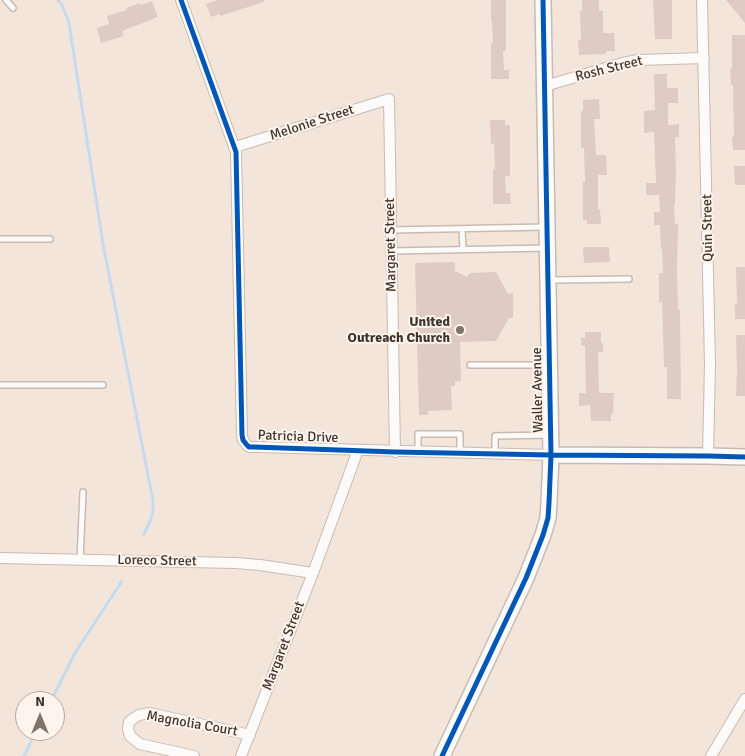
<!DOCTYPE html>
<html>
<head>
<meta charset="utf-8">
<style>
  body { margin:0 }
  #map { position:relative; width:745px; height:756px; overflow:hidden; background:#f4e5da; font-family:Signika,sans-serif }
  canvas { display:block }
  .north { position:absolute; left:15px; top:691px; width:50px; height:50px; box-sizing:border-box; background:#fff4ec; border:1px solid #b3a8a0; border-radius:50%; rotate:0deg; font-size:14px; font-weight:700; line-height:20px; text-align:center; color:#40352e }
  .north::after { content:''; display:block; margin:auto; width:18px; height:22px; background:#7f736a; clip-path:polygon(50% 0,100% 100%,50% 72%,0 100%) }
</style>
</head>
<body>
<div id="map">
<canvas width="745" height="756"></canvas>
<div class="north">N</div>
</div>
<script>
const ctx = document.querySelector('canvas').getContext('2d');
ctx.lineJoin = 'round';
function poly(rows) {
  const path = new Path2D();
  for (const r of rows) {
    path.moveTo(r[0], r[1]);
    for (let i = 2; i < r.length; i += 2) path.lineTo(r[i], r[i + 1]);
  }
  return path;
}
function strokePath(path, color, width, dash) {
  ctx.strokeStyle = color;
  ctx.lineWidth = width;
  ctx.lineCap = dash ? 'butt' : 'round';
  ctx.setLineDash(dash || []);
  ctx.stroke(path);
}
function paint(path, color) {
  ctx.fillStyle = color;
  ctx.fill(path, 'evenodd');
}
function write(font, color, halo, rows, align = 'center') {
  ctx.font = font + ' Signika,sans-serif';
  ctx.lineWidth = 4;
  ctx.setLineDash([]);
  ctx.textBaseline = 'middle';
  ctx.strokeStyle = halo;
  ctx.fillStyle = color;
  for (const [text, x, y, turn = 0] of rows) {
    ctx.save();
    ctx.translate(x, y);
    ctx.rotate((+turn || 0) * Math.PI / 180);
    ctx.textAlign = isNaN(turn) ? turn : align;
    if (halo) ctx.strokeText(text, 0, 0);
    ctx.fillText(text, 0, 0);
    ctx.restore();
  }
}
strokePath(poly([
  [58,0,62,5,69,23,103,244,153,501,153,510,151,519,144,534],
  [51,701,75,653,122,581],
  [24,756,36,731]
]), '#c6daee', 3);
paint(poly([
  [217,0,264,0,264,2,220,16,219,14,211,17,206,4],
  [491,0,506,0,506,51,503,51,504,70,509,70,509,79,491,79,491,43,493,43,492,21,491,21],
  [582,0,599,0,599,11,603,11,603,33,614,33,615,51,606,51,606,54,579,55,578,40,581,40,580,11,582,11],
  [653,0,672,0,672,39,655,39],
  [726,0,745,0,745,23],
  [152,1,158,17,122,31,124,36,101,43,97,28,109,24,107,16,127,10,126,8,140,3,141,5],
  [732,35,745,35,745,150,733,150,732,137,734,137,733,85,731,85,730,69,732,69],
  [654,74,667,74,667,88,678,88,678,103,668,103,668,125,679,124,679,137,675,137,676,170,675,204,674,204,675,224,678,224,677,270,678,310,680,310,681,399,667,399,667,367,664,367,662,302,659,302,659,273,663,273,662,249,661,249,660,225,654,225,654,212,660,212,659,195,646,195,646,183,656,183,654,132,644,133,644,111,655,110],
  [599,99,600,119,594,119,596,155,606,155,607,175,598,175,598,209,600,209,601,224,587,224,587,220,583,220,583,182,585,182,584,148,581,148,581,111,583,111,583,100],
  [490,120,505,120,505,125,510,125,510,176,505,176,506,193,510,193,511,204,493,204,493,169,495,169,494,144,491,144],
  [734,166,745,166,745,185,735,185],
  [583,247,609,247,610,262,584,263],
  [455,262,455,271,467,277,470,273,496,272,508,294,513,293,513,318,509,318,496,341,460,342,461,381,455,381,455,386,451,386,452,410,428,411,428,415,419,415,415,263],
  [736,267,745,267,745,319,735,319,735,304,737,304],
  [585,332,601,332,601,343,603,343,603,352,598,352,599,393,614,393,613,414,611,414,611,421,591,421,590,405,579,406,579,393,586,393,585,346,581,346,581,338,585,338],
  [736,335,745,335,745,396,736,396,737,370]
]), '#deccc4');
const lane = poly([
  [6,0,13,8],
  [462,229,463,250],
  [391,230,546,227],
  [0,239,50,239],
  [391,251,547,248],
  [551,280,629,279],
  [470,365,547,365],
  [0,385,103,385],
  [418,452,418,434,460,434,460,453],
  [495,453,495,436,549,435],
  [80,560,83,492]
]);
const street = poly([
  [181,0,236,152,242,435,243,440,246,444,249,447,257,447,551,455],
  [702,0,710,364,708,456],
  [545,86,623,63,638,60,704,58],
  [235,147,389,99,395,452],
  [0,558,235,563,260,565,313,573],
  [194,756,140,744,130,736,128,729,129,722,134,718,139,715,149,713,250,735],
  [241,756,313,573,358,450],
  [711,756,745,699]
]);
const secondary = poly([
  [551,455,708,456,745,457],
  [442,756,526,578,543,535,548,518,549,503,551,455,543,0]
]);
strokePath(lane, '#c7bbb3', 8);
strokePath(street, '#c7bbb3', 12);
strokePath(secondary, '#c7bbb3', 18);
strokePath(lane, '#fdfbf9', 5);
strokePath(street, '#fdfbf9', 10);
strokePath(secondary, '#fdfbf9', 15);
strokePath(poly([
  [181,0,236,152,242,435,243,440,246,444,249,447,254,447,395,452,551,455,708,456,745,457],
  [442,756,526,578,543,535,548,518,549,503,551,455,543,0]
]), '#0057b8', 5);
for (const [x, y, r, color] of [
  [460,330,5,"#7f736a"]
]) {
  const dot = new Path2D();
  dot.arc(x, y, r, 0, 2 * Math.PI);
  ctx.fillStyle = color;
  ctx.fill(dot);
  strokePath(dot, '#fff4ec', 2);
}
write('14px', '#40352e', '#fff4ec', [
  ["Rosh Street",609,69,-14],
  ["Melonie Street",312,123,-18],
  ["Quin Street",708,228,-91],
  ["Margaret Street",391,245,-91],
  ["Waller Avenue",538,390,-91],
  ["Patricia Drive",298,437,2],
  ["Loreco Street",157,561,1],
  ["Margaret Street",284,646,-69],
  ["Magnolia Court",192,724,10]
]);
write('bold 14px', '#40352e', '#fff4ec', [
  ["United",450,322],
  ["Outreach Church",450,338]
], 'right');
</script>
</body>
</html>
